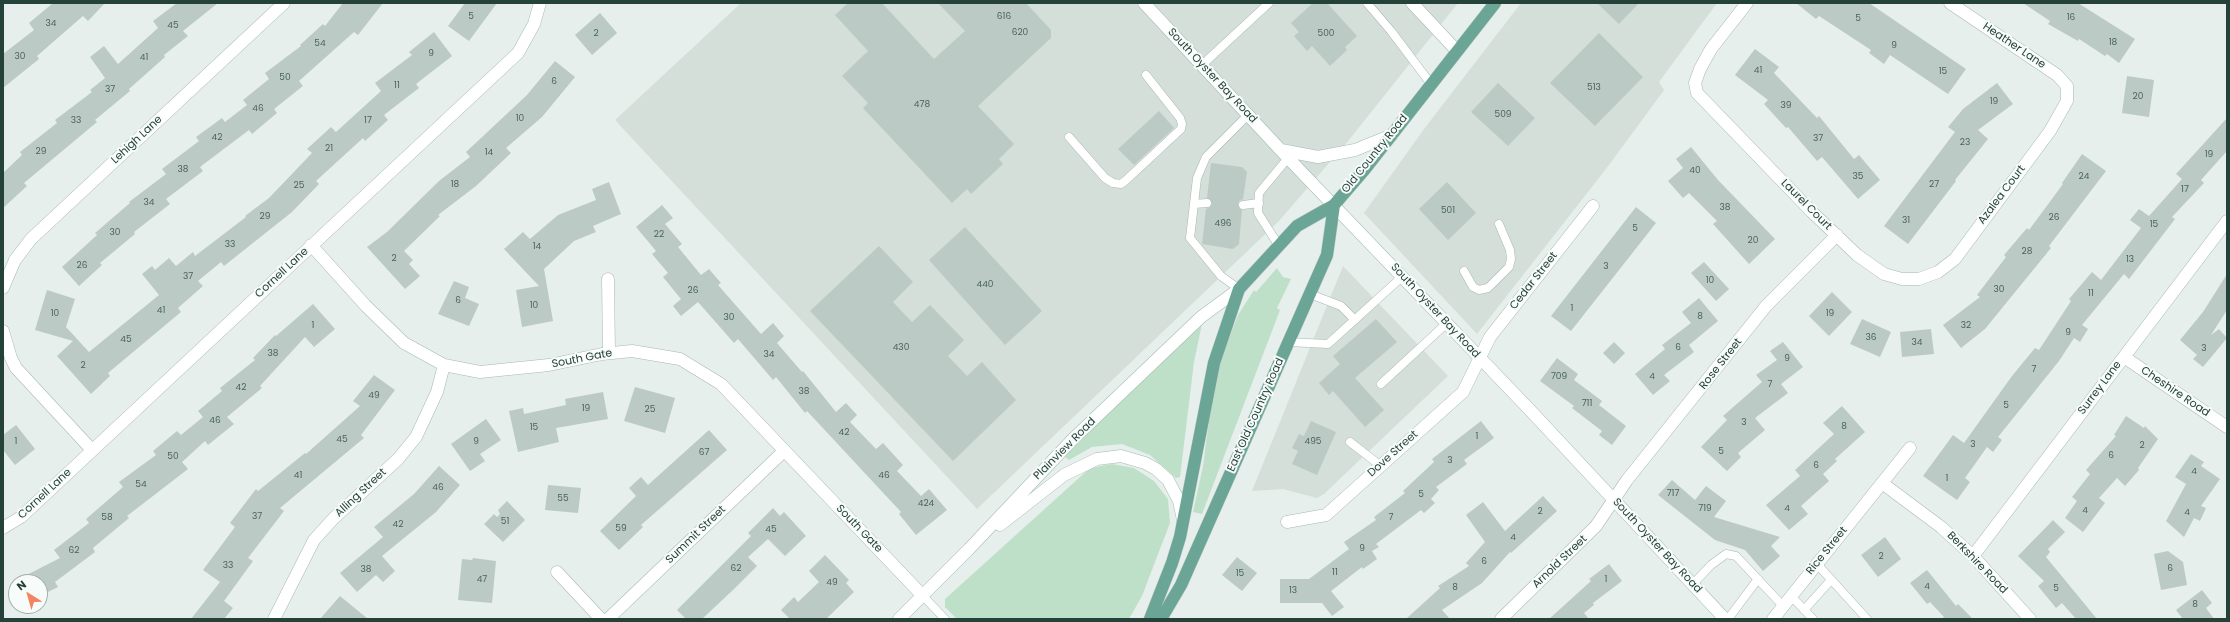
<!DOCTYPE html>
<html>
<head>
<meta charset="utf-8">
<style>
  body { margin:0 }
  #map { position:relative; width:2230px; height:622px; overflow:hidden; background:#e6efeb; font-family:Poppins,sans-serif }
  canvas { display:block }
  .frame { position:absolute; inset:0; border:4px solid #24423a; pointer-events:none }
  .north { position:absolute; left:8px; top:574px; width:40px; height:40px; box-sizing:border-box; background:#f7fbf9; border:1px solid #a3b1ad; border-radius:50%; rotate:323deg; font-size:11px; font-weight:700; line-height:16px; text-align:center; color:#24423a }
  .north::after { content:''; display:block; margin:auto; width:14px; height:18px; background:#f4845f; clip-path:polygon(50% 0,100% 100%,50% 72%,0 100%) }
</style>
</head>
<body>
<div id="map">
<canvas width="2230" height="622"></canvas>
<div class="frame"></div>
<div class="north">N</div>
</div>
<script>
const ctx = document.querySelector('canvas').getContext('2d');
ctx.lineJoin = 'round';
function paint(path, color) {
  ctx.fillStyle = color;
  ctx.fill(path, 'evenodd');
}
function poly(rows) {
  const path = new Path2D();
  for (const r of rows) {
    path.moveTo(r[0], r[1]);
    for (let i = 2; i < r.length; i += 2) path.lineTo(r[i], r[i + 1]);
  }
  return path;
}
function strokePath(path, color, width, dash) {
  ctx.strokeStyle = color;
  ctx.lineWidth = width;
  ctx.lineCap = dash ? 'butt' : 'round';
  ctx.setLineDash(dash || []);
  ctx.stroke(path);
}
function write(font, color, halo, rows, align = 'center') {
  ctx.font = font + ' Poppins,sans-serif';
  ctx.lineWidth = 4;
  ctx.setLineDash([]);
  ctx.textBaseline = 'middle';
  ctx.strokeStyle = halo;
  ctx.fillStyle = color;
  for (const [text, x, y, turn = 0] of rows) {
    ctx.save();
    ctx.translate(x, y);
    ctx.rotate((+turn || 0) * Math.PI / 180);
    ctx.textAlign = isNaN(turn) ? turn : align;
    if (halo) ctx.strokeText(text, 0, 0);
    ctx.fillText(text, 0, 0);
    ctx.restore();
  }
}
paint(poly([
  [741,3,1458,3,1349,140,1279,221,977,509,615,120],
  [1521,3,1717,3,1659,82,1664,90,1609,165,1477,334,1364,213,1424,129],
  [1343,266,1448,376,1324,494,1317,498,1283,489,1252,491]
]), '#d4dfda');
paint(poly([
  [1277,268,1283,277,1291,279,1277,308,1280,310,1202,514,1193,512,1203,466,1214,382,1224,351,1238,315,1254,290,1256,292],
  [1202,324,1194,362,1180,477,1176,478,1150,455,1122,444,1092,447,1069,460,1064,456],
  [1112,464,1134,468,1154,481,1168,499,1170,523,1142,596,1129,619,957,619,945,607,945,599,1090,468]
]), '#bfe0c8');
paint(poly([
  [53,3,105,3,88,21,83,16,37,56,39,59,3,88,3,54,34,30,29,23],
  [177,3,218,3,183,31,188,36,164,55,165,57,129,89,130,91,95,120,97,122,24,183,27,186,3,208,3,173,22,155,20,152,57,123,55,120,92,92,90,90,105,78,90,57,104,46,118,64,158,28,153,21],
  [343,3,383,3,358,35,354,32,299,81,303,86,274,109,277,113,252,134,249,130,200,167,203,171,166,199,170,204,134,232,135,234,100,263,102,265,79,286,62,267,97,235,95,233,130,203,129,202,166,174,162,169,199,141,196,137,222,118,225,122,247,105,243,100,269,79,265,73,301,46,300,45,323,24,325,26],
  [465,3,497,3,469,41,448,26],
  [848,3,882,3,934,59,965,31,938,3,1026,3,1051,30,1051,38,978,106,1014,144,999,159,1003,164,971,194,967,189,952,203,863,108,868,103,842,76,868,51,835,15],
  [1313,3,1327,3,1357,36,1345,47,1347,50,1330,66,1312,46,1307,51,1294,36,1299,32,1291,23],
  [1597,3,1639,3,1619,24],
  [1796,3,1869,3,1966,69,1948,94,1890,55,1884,64,1869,53,1871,50,1819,16,1816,19],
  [2023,3,2078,3,2135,39,2119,63,2107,54,2105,56,2079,39,2078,41,2048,24,2050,21],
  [600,13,617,33,592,55,575,35],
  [434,32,452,56,416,84,419,88,384,115,388,120,365,141,363,138,316,181,319,184,292,212,224,266,221,262,198,281,203,286,178,308,181,312,108,373,110,376,91,394,57,356,73,341,35,330,47,290,75,299,66,327,89,352,159,295,142,274,152,266,155,270,169,258,176,266,193,252,195,256,246,217,245,216,269,198,312,153,307,149,331,127,336,132,381,91,375,83,412,55,409,52],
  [1599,33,1643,77,1595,126,1550,83],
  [1755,49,1779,67,1774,73,1817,118,1819,116,1854,159,1859,155,1880,180,1858,199,1822,157,1817,161,1788,127,1786,128,1764,104,1768,100,1735,75],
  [555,61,575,77,542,117,506,148,511,153,476,186,438,215,440,216,404,251,413,260,409,264,420,276,405,289,367,247,387,232,439,181,470,157,466,152,527,95],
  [2127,76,2154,80,2149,117,2122,113],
  [1498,83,1535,118,1508,146,1471,112],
  [1997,83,2013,104,1978,130,1988,139,1955,180,1956,181,1908,244,1884,226,1955,132,1948,127,1963,109],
  [1159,111,1174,128,1134,165,1118,149],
  [2227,118,2227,151,2201,180,2204,183,2172,217,2175,219,2129,279,2124,274,2082,325,2088,329,2080,342,2074,338,2059,361,1998,437,2002,440,1993,452,1987,447,1965,478,1970,482,1957,500,1923,476,1953,435,1964,443,2012,376,2035,348,2039,350,2071,301,2069,299,2092,272,2101,280,2141,228,2130,220,2139,209,2149,216,2182,179,2176,174],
  [1691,147,1718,180,1775,239,1749,264,1713,224,1717,221,1689,193,1683,198,1668,181,1683,168,1676,159],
  [2082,154,2106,171,2049,246,2051,248,1985,329,1961,348,1943,325,1980,297,1977,295,2006,257,2004,255,2027,228,2029,230,2063,184,2062,183],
  [1211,163,1242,167,1247,172,1243,199,1239,201,1238,205,1242,210,1239,244,1233,249,1202,244,1206,209,1210,207,1212,203,1207,198],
  [609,182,621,214,593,226,596,232,574,241,544,269,553,321,522,327,516,290,539,286,504,249,523,232,530,239,558,215,596,200,592,189],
  [1447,182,1476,213,1448,240,1419,209],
  [662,205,673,218,665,224,682,244,678,247,701,275,709,269,721,283,718,285,761,334,773,323,784,336,777,343,802,372,803,371,836,412,846,403,857,415,850,422,876,449,883,443,903,465,897,471,921,496,929,489,947,510,916,535,899,514,901,512,807,411,805,413,776,377,773,380,738,339,734,343,698,302,681,316,673,306,681,299,663,277,668,273,652,254,656,251,636,227],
  [1636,207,1656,223,1571,331,1551,316],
  [965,227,1042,311,1005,345,929,260],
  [879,246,913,282,893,302,912,322,930,305,964,340,948,356,967,376,982,362,1016,400,953,461,810,311],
  [1704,262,1729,289,1716,301,1691,273],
  [2227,274,2227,310,2211,335,2219,329,2227,338,2203,367,2193,359,2197,355,2180,340,2203,312],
  [454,281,469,287,465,298,479,304,469,326,438,314],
  [1832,292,1852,312,1829,336,1809,316],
  [1699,298,1718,321,1689,345,1694,352,1664,375,1670,381,1653,395,1635,374,1665,349,1662,345,1691,323,1682,312],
  [313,304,335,329,314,347,305,337,260,386,262,388,227,417,234,424,208,445,205,441,182,462,188,469,127,516,129,518,93,548,95,552,55,582,58,587,40,596,40,582,13,582,60,558,54,550,89,523,86,519,123,487,119,482,156,455,153,451,177,431,181,435,203,417,198,411,222,391,220,388,255,360,253,358,275,335,276,336],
  [1376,319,1397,342,1355,378,1384,410,1365,427,1333,391,1329,395,1319,383,1340,364,1333,356],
  [1862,319,1891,332,1880,357,1850,344],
  [1931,329,1934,354,1902,357,1900,332],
  [1614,342,1625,353,1614,364,1603,353],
  [1783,342,1803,367,1781,384,1788,393,1755,418,1765,430,1738,453,1741,457,1727,471,1701,447,1727,420,1723,416,1762,382,1756,375,1777,360,1770,351],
  [1557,358,1578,374,1574,380,1602,401,1599,405,1626,426,1612,445,1599,435,1602,431,1572,408,1574,406,1540,381],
  [374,375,395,390,361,435,364,438,280,508,284,511,248,558,253,561,224,601,233,608,224,619,191,619,220,582,203,570,235,527,230,523,256,489,258,491,305,453,306,454,360,406,353,401],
  [635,387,675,398,665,433,624,421],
  [603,392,608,419,556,428,559,442,518,452,509,411,523,408,524,414,566,405,565,399],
  [1842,406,1865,432,1835,459,1837,461,1823,474,1829,481,1801,506,1808,514,1789,530,1766,505,1800,476,1795,470,1834,434,1823,423],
  [2126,416,2144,428,2145,426,2158,439,2138,468,2139,470,2125,486,2117,478,2099,498,2105,503,2083,532,2065,518,2077,501,2072,497,2090,474,2086,470,2116,436,2114,435],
  [486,419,501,440,480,454,485,461,470,471,451,444],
  [1311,421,1336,432,1317,475,1292,464,1298,451,1292,448,1299,434,1304,436],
  [1481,421,1494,438,1464,460,1467,464,1436,487,1439,490,1431,499,1435,503,1424,513,1421,510,1376,544,1379,547,1372,551,1377,559,1363,569,1362,567,1331,591,1344,607,1332,616,1322,603,1280,603,1280,579,1309,579,1349,549,1344,542,1376,520,1374,517,1405,493,1403,491,1434,462,1432,459],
  [16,425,35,449,15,465,3,450,3,435],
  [709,430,727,450,641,525,643,527,619,550,600,531,636,496,629,488,641,477,648,485],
  [2191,454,2204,462,2201,466,2220,479,2201,506,2206,508,2200,521,2194,518,2184,537,2166,521,2186,484,2175,477],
  [439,466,460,485,436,512,382,556,395,571,383,582,376,575,357,592,340,573,383,537,374,527,414,494],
  [1672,480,1695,500,1706,486,1726,501,1714,517,1780,537,1771,546,1780,556,1763,571,1745,550,1715,540,1658,495],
  [548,485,581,488,578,513,545,510],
  [1543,496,1557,511,1511,553,1510,552,1482,583,1442,610,1450,619,1406,619,1440,588,1438,586,1469,566,1466,563,1485,542,1466,515,1483,502,1505,531],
  [507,501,525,520,503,542,484,524,494,514,497,517,500,514,498,510],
  [773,508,780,516,784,512,806,536,785,556,768,539,748,557,757,566,733,590,702,619,686,619,677,610,751,536,748,533],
  [2053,520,2065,532,2048,549,2050,552,2046,557,2097,619,2076,619,2062,603,2056,608,2038,586,2044,581,2018,556],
  [1885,537,1901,559,1878,577,1861,555],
  [2168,551,2183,562,2187,585,2161,590,2154,554],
  [825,555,849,580,846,583,854,592,826,619,790,619,781,610,794,597,798,602,819,582,809,571],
  [1237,557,1257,573,1242,591,1222,575],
  [473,558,496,561,492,603,458,600,462,559,472,560],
  [1609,564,1622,581,1593,603,1594,605,1584,613,1589,619,1549,619,1591,581,1589,579],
  [1927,570,1956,606,1958,604,1973,619,1942,619,1944,617,1930,602,1927,604,1910,583],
  [2202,590,2212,603,2206,608,2214,619,2183,619,2176,610],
  [340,596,368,619,320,619]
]), '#bbcac4');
const lane = poly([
  [1367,3,1391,31,1431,84],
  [1202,65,1269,3],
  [1069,137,1105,178,1113,183,1121,184,1125,181,1181,129,1182,124,1180,118,1146,75],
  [1194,204,1207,203],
  [1243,205,1259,203],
  [1279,246,1258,213,1259,193,1288,158],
  [1464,271,1473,287,1479,290,1488,288,1509,267,1511,259,1510,250,1499,224],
  [1239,289,1221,276,1190,238,1197,178,1206,157,1248,115],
  [1310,294,1341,306,1355,320],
  [1288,342,1328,344,1403,276],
  [1381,384,1447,323],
  [1350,442,1381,466],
  [1817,564,1867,619],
  [1693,584,1711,565,1726,554,1736,556,1783,606],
  [922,595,945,619],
  [1791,596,1813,619],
  [1804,610,1831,580],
  [1728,619,1758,579]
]);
const street = poly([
  [1412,3,1457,51],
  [1747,3,1711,49,1700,69,1695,83,1697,93,1812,212,1857,255,1884,274,1902,279,1919,279,1938,272,1955,259,2050,131,2067,101,2067,86,2057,75,1950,3],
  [311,245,366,306,404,343,444,365,480,372,549,365,602,354,632,351,680,359,721,384,922,595],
  [608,279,609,353],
  [3,288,15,260,31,239,284,3],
  [3,331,11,358,16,368,92,450],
  [2124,357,2227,427],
  [1882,483,1941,527,1973,556,2030,619],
  [1287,522,1326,515,1463,392,1490,337,1593,206],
  [3,528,21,517,518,53,534,24,540,3],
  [1973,556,2227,221],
  [557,572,601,619],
  [274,619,314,540,333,519,398,459,416,437,437,392,444,365],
  [608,619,784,451],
  [1501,619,1596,526,1627,480,1766,306,1837,235],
  [1773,619,1910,448]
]);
const secondary = poly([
  [1144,3,1288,158,1529,409,1725,619],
  [1281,150,1318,157,1355,150,1392,135],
  [1000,525,1064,475,1097,459,1121,456,1145,463,1156,469,1168,480,1179,501,1183,520],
  [899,619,969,549,1072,440,1201,317,1239,289]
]);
const primary = poly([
  [1150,619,1172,563,1180,537,1214,363,1239,289,1297,226,1334,205,1365,169,1495,3],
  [1161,619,1181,585,1327,255,1334,205]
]);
strokePath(lane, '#a8b8b2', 9);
strokePath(street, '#a8b8b2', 13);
strokePath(secondary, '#a4bbb3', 13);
strokePath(primary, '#c2cac8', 13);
strokePath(lane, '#fff', 8);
strokePath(street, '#fff', 12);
strokePath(secondary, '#fff', 12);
strokePath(primary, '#6aa596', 12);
write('9px', '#4a645c', null, [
  ["5",471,17],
  ["616",1004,17],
  ["16",2071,18],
  ["5",1858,19],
  ["34",51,24],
  ["45",173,26],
  ["620",1020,33],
  ["2",596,34],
  ["500",1326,34],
  ["18",2113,43],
  ["54",320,44],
  ["9",1894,46],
  ["9",431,54],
  ["30",20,57],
  ["41",144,58],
  ["41",1758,71],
  ["15",1943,72],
  ["50",285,78],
  ["6",554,82],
  ["11",397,86],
  ["513",1594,88],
  ["37",110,90],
  ["20",2138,97],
  ["19",1994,102],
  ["478",922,105],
  ["39",1786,106],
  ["46",258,109],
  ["509",1503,115],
  ["10",520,119],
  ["33",76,121],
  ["17",368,121],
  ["42",217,138],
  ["37",1818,139],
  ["23",1965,143],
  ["21",329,149],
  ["29",41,152],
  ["14",489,153],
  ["19",2209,155],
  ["38",183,170],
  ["40",1695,171],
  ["35",1858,177],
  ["24",2084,177],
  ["18",455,185],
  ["27",1934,185],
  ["25",299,186],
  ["17",2185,190],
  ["34",149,203],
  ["38",1725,208],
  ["501",1448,211],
  ["29",265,217],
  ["26",2054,218],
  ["31",1906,221],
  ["496",1223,224],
  ["15",2154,225],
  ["5",1635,229],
  ["30",115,233],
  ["22",659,235],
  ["20",1753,241],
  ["33",230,245],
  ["14",537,247],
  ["28",2027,252],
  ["2",394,259],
  ["13",2130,260],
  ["26",82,266],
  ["3",1606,267],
  ["37",188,277],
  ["10",1710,281],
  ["440",985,285],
  ["30",1999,290],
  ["26",693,291],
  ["11",2091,294],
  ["6",458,301],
  ["10",534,306],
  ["1",1572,309],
  ["41",161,311],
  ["10",55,314],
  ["19",1830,314],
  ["8",1700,317],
  ["30",729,318],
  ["1",313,326],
  ["32",1966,326],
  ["9",2068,333],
  ["36",1871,338],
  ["45",126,340],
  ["34",1917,343],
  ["430",901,348],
  ["6",1678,348],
  ["3",2204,349],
  ["38",273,354],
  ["34",769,355],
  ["9",1787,359],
  ["2",83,366],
  ["7",2034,370],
  ["709",1559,377],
  ["4",1652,377],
  ["7",1770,385],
  ["42",241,388],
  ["38",804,392],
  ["49",374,396],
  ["711",1587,404],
  ["5",2006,406],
  ["19",586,409],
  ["25",650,410],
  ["46",215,421],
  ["3",1744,423],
  ["8",1844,427],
  ["15",534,428],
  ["42",844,433],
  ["1",1477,437],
  ["45",342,440],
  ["1",16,442],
  ["9",476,442],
  ["495",1313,442],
  ["3",1973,445],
  ["2",2142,446],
  ["5",1721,452],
  ["67",704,453],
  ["6",2111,456],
  ["50",173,457],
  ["3",1450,461],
  ["6",1816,466],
  ["4",2194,472],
  ["41",298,476],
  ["46",884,476],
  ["1",1947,479],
  ["54",141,485],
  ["46",438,488],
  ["717",1673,494],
  ["5",1421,495],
  ["55",563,499],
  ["424",926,504],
  ["719",1705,509],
  ["4",1787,509],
  ["4",2085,511],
  ["2",1540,512],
  ["4",2187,513],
  ["37",257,517],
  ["58",107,518],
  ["7",1391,518],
  ["51",505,522],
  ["42",398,525],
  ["59",621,529],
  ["45",771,530],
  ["4",1513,538],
  ["9",1362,549],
  ["62",74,551],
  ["2",1881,557],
  ["6",1484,562],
  ["33",228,566],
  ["62",736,569],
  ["6",2170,569],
  ["38",366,570],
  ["11",1335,573],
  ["15",1240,574],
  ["47",482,580],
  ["1",1606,580],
  ["49",832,583],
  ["4",1927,587],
  ["8",1455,588],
  ["5",2056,589],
  ["13",1293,591],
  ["8",2195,605]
]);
write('11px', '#24423a', '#f7fbf9', [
  ["Heather Lane",2014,46,34],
  ["South Oyster Bay Road",1212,76,47],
  ["Lehigh Lane",137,140,-43],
  ["Old Country Road",1375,154,-51],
  ["Azalea Court",2002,195,-53],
  ["Laurel Court",1806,205,45],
  ["Cornell Lane",282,273,-43],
  ["Cedar Street",1534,281,-52],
  ["South Oyster Bay Road",1435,311,47],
  ["South Gate",582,359,-11],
  ["Rose Street",1721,364,-52],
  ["Surrey Lane",2100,388,-53],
  ["Cheshire Road",2175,392,34],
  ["East Old Country Road",1256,415,-66],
  ["Plainview Road",1065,449,-45],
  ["Dove Street",1393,454,-42],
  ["Alling Street",361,493,-43],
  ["Cornell Lane",45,494,-43],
  ["South Gate",859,529,46],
  ["Summit Street",696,535,-44],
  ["South Oyster Bay Road",1657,546,47],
  ["Rice Street",1827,551,-51],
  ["Arnold Street",1560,562,-44],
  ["Berkshire Road",1977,563,46]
]);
</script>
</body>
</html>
